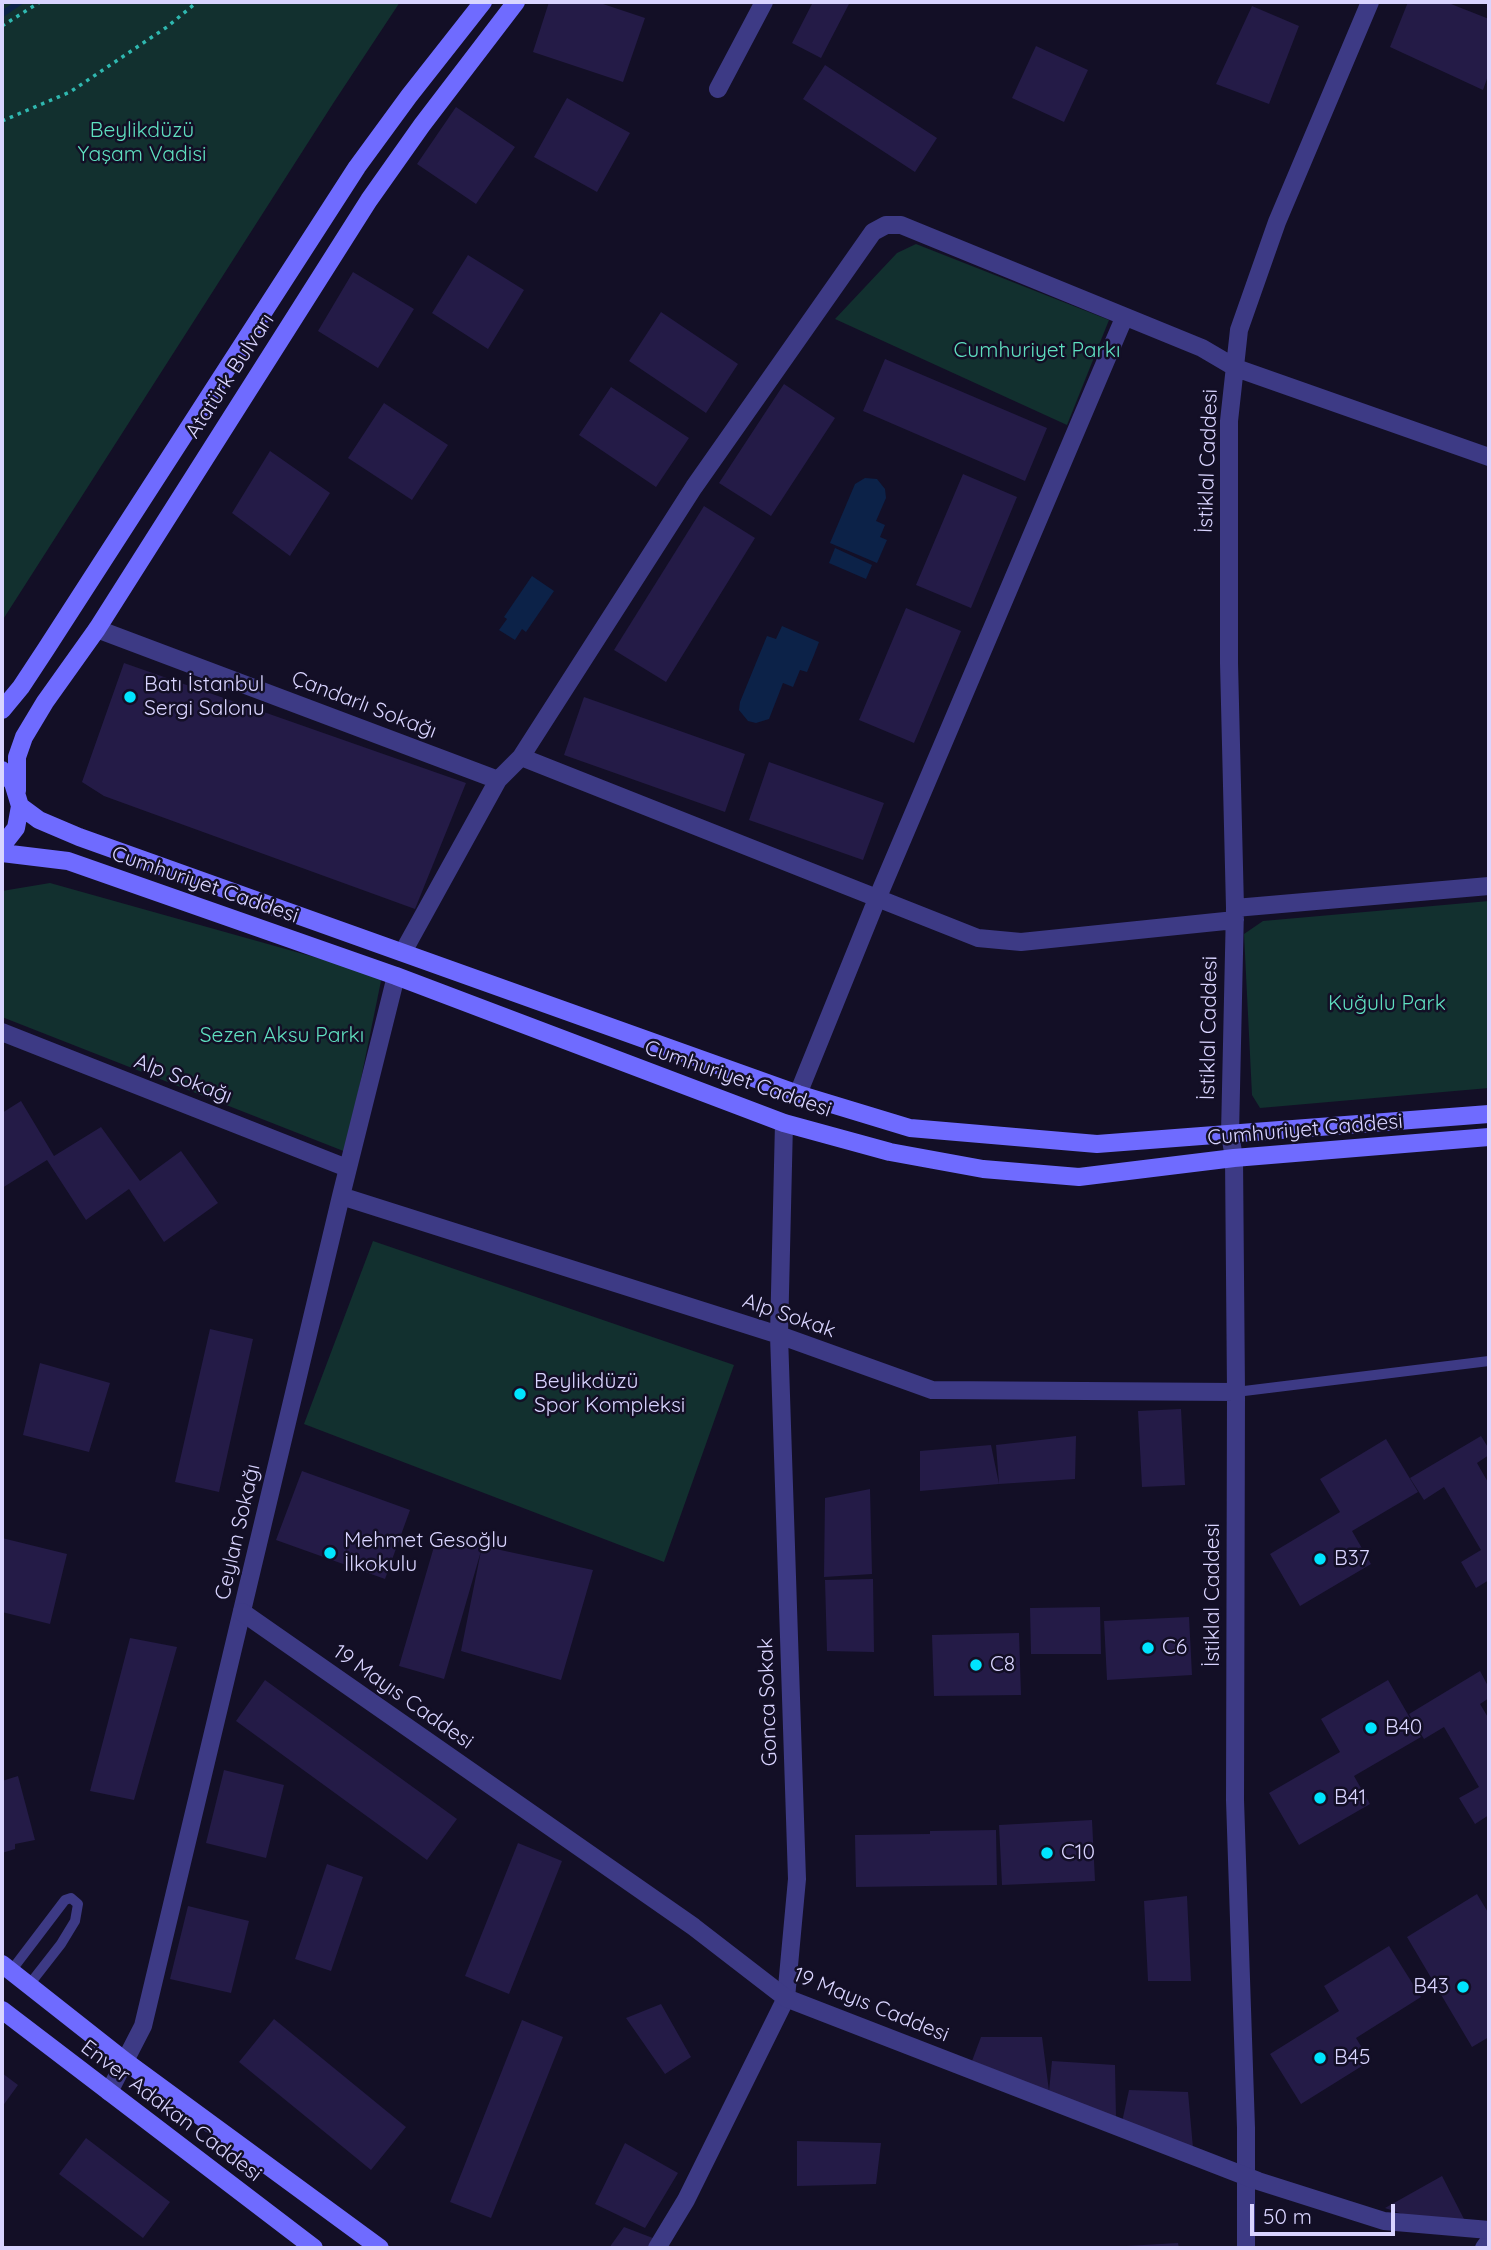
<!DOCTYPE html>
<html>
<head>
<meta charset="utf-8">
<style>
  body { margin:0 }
  #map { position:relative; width:1491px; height:2250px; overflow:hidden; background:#130f26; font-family:Quicksand,sans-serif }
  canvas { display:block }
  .frame { position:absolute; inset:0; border:4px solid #d9d4ff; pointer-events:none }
  .scale { position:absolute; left:1250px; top:2204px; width:145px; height:32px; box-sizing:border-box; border:4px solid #d9d4ff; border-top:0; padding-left:9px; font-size:21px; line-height:24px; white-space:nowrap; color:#d9d4ff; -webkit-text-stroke:5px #130f26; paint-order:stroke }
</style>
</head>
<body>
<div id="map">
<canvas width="1491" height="2250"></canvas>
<div class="frame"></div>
<div class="scale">50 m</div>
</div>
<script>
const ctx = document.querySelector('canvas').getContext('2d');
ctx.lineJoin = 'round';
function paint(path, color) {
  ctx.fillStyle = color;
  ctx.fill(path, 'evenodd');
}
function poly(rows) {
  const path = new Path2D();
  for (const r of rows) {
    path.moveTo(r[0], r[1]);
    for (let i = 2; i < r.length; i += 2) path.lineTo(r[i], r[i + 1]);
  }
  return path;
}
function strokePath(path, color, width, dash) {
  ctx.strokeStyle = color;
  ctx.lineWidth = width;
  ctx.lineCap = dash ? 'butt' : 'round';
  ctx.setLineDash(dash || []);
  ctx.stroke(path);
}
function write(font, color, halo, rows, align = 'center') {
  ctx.font = font + ' Quicksand,sans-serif';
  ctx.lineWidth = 5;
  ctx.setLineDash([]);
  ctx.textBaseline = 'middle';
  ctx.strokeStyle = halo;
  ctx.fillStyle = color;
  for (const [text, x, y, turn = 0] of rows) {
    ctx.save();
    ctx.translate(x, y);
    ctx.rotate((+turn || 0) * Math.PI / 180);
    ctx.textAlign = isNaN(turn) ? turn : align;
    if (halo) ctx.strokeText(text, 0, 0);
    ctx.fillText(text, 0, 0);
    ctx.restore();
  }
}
paint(poly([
  [2,2,400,2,334,102,2,621],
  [916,244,1109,320,1067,425,835,319,897,253],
  [50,883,382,976,346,1152,2,1017,2,891],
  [1489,901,1489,1088,1260,1108,1252,1095,1244,934,1263,921],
  [373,1241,734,1365,664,1562,304,1424]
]), '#12302f');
paint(poly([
  [865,478,877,479,885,489,886,498,876,521,885,525,880,537,887,540,877,563,830,543,855,484],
  [835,548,872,565,866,579,829,563],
  [532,576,554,591,526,632,522,629,515,640,499,630,507,619,504,617],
  [782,626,819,642,814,655,807,672,800,670,793,687,783,683,769,719,756,723,748,721,739,710,740,702,767,636,776,639]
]), '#0c2248');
strokePath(poly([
  [2,14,20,2]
]), '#0c2248', 6);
paint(poly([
  [549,2,597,2,645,18,623,82,533,52],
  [813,2,850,2,821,58,792,43],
  [1408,2,1446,2,1489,19,1489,73,1483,90,1390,47],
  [1252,6,1299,26,1269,104,1216,84],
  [1036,46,1088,70,1064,122,1012,98],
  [825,65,937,138,915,172,803,99],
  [567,98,630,133,597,192,534,157],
  [456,107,515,147,476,204,417,164],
  [468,255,524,290,488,349,432,313],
  [353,272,414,309,378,368,318,331],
  [661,312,738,364,706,413,629,361],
  [885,359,1047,428,1025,481,863,411],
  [784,384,835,418,771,516,719,483],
  [611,387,689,438,656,487,579,435],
  [384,403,448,445,412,500,348,458],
  [270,451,330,493,290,556,232,513],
  [963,474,1017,497,971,608,916,585],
  [704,506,755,538,666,682,614,650],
  [906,608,961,631,914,743,859,720],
  [124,663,466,783,415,909,104,796,82,782],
  [584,697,745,754,725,812,564,755],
  [769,762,884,803,863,860,749,820],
  [21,1101,54,1156,101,1127,140,1181,181,1151,218,1203,164,1242,129,1189,86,1220,47,1160,2,1188,2,1113],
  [210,1329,253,1339,219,1492,175,1482],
  [40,1363,110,1383,89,1452,23,1435],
  [1181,1409,1185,1485,1142,1487,1138,1411],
  [1076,1436,1075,1479,999,1484,996,1445],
  [1481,1436,1489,1449,1489,1455,1477,1463,1489,1484,1489,1580,1476,1588,1461,1562,1481,1550,1444,1487,1424,1500,1410,1478],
  [1386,1439,1418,1492,1352,1531,1371,1564,1300,1606,1270,1554,1340,1512,1320,1479],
  [991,1445,999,1484,920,1491,920,1451],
  [302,1471,410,1510,385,1579,276,1540],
  [870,1489,872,1574,824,1577,825,1498],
  [438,1533,482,1546,593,1570,561,1680,461,1651,481,1551,444,1679,399,1666],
  [2,1538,67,1554,50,1624,2,1612],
  [873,1579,874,1652,827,1651,825,1580],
  [1100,1607,1101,1654,1031,1654,1030,1608],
  [1189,1617,1192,1675,1107,1680,1104,1621],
  [1019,1633,1021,1695,934,1696,932,1635],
  [130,1638,177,1647,134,1800,90,1791],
  [1480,1671,1489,1688,1489,1698,1480,1704,1489,1719,1489,1815,1475,1824,1459,1798,1479,1787,1444,1727,1424,1739,1409,1714],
  [265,1680,457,1819,427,1860,236,1721],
  [1388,1680,1421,1737,1354,1776,1370,1804,1299,1845,1269,1793,1340,1752,1321,1719],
  [224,1770,284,1785,266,1858,206,1843],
  [18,1776,35,1840,15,1844,15,1849,2,1853,2,1781],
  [1092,1820,1095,1881,1002,1885,999,1825],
  [996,1830,997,1885,856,1887,855,1835,930,1834,930,1831],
  [518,1843,562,1861,509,1994,465,1976],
  [327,1864,363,1877,331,1971,295,1959],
  [1477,1894,1489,1914,1489,2037,1472,2047,1407,1937],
  [1187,1896,1191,1981,1148,1981,1144,1901],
  [188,1906,249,1921,231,1993,170,1979],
  [1389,1946,1421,1997,1356,2038,1370,2061,1301,2104,1270,2054,1339,2011,1324,1986],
  [661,2004,691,2057,665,2074,626,2018],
  [274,2019,406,2127,371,2170,239,2062],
  [522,2020,563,2037,491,2218,450,2202],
  [981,2037,1042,2037,1049,2091,1052,2061,1115,2065,1116,2118,972,2061],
  [2,2073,18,2085,2,2107],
  [1129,2090,1188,2092,1193,2148,1122,2122],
  [86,2138,170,2202,143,2238,59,2174],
  [797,2141,881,2143,876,2184,797,2186],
  [625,2143,678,2173,645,2228,595,2204],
  [1442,2176,1465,2221,1414,2218,1385,2208],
  [624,2227,658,2240,654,2248,609,2248],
  [1178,2243,1179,2248,1126,2248,1126,2246]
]), '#241b47');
strokePath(poly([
  [2,26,40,2],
  [2,121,70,92,167,27,197,2]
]), '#2fb8b0', 3.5, [3.5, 5]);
strokePath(poly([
  [1236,1392,1489,1361],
  [11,1971,65,1900,71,1898,78,1904,75,1921,61,1944,29,1985]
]), '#3d3a85', 10);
strokePath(poly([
  [718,89,764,2],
  [97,629,498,780],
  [521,757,978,938,1021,942,1235,920],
  [1235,908,1489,886],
  [403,952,498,780,521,757,694,487,873,232,886,225,901,225,1202,348,1236,368,1489,457],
  [2,1032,347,1168],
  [798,1094,877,899,1124,318],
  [341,1196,779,1335,932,1390,1236,1392],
  [109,2092,143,2026,341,1196,396,976],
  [657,2248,686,2200,786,1998,797,1879,779,1335,784,1123],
  [1246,2248,1246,2128,1235,1800,1236,1392,1234,1158,1230,1134,1235,908,1229,663,1229,421,1239,330,1277,222,1370,2],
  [1484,2248,1489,2241]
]), '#3d3a85', 18);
strokePath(poly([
  [242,1612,694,1927,786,1998,1258,2181,1384,2221,1489,2230]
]), '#3d3a85', 18);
strokePath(poly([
  [2,710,21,687,46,649,357,167,409,96,483,2],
  [2,770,13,783,20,806,16,828,2,846],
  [17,791,17,757,24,737,45,702,97,629,369,200,422,125,516,2],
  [20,806,39,820,79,837,798,1094,910,1128,1097,1144,1489,1114],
  [2,853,68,861,396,976,784,1123,890,1152,983,1169,1079,1177,1234,1158,1489,1137],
  [2,1964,125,2061,380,2248],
  [2,2010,314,2248]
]), '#6f6bff', 18);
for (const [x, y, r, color] of [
  [130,697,7,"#00e5ff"],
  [520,1394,7,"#00e5ff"],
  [330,1553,7,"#00e5ff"],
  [1320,1559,7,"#00e5ff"],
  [1148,1648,7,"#00e5ff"],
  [976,1665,7,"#00e5ff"],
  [1371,1728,7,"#00e5ff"],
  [1320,1798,7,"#00e5ff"],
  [1047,1853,7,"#00e5ff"],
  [1463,1987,7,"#00e5ff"],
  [1320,2058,7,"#00e5ff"]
]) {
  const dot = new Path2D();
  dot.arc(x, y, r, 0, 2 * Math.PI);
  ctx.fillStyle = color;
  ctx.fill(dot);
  strokePath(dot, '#130f26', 2.5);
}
write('21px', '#5fe0c0', '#130f26', [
  ["Beylikdüzü",142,131],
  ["Yaşam Vadisi",142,155],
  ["Cumhuriyet Parkı",1037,351],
  ["Kuğulu Park",1387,1004],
  ["Sezen Aksu Parkı",282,1036]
]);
write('21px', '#d9d4ff', '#130f26', [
  ["Atatürk Bulvarı",230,376,-57],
  ["İstiklal Caddesi",1208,461,-88],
  ["Çandarlı Sokağı",364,705,21],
  ["Cumhuriyet Caddesi",205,885,19],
  ["İstiklal Caddesi",1209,1028,-89],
  ["Alp Sokağı",183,1079,21],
  ["Cumhuriyet Caddesi",738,1079,19],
  ["Cumhuriyet Caddesi",1305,1130,-5],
  ["Alp Sokak",789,1316,19],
  ["Ceylan Sokağı",238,1532,-77],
  ["İstiklal Caddesi",1213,1595,-90],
  ["19 Mayıs Caddesi",403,1697,35],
  ["Gonca Sokak",768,1702,-92],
  ["19 Mayıs Caddesi",871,2005,22],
  ["Enver Adakan Caddesi",171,2111,37]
]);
write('21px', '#d9d4ff', '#130f26', [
  ["Batı İstanbul",144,685],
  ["Sergi Salonu",144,709],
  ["Beylikdüzü",534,1382],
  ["Spor Kompleksi",534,1406],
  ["Mehmet Gesoğlu",344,1541],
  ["İlkokulu",344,1565],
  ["B37",1334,1559],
  ["C6",1162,1648],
  ["C8",990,1665],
  ["B40",1385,1728],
  ["B41",1334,1798],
  ["C10",1061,1853],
  ["B43",1449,1987,"right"],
  ["B45",1334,2058]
], 'left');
</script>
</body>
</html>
